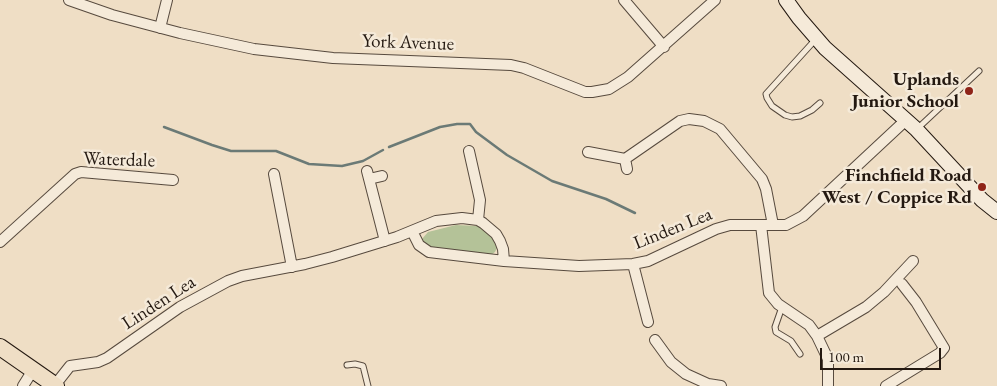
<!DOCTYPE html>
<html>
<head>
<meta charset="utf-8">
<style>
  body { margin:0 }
  #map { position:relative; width:997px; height:386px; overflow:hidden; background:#efdec5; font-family:"EB Garamond",serif }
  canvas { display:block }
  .scale { position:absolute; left:820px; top:348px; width:121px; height:22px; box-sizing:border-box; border:2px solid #241911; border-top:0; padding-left:6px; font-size:15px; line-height:18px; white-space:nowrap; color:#241911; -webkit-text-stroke:4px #f5ead9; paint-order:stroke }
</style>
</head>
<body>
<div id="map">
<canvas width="997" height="386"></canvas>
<div class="scale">100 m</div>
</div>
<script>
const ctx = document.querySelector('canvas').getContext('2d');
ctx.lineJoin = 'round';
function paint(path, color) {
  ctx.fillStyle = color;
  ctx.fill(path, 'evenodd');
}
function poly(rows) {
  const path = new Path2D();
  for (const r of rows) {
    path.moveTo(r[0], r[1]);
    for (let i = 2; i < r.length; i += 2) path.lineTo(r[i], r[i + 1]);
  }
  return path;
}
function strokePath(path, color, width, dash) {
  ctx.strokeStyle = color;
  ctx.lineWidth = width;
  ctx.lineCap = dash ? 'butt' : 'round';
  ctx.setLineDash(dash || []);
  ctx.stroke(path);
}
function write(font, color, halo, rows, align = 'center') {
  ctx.font = font + ' "EB Garamond",serif';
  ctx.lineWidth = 5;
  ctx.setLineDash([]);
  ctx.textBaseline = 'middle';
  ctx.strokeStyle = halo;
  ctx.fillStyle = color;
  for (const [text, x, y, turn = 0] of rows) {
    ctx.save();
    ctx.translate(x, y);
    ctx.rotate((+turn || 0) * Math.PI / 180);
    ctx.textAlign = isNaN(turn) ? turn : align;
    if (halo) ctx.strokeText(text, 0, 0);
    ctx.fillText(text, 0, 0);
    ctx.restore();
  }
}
paint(poly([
  [456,225,479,226,488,232,495,241,497,248,495,252,491,255,440,249,426,246,422,239,428,232]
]), '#b4c298');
strokePath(poly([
  [164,127,212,145,231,151,276,151,309,164,342,166,363,161,383,150],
  [389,147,440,127,457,124,470,124,476,132,507,155,552,181,606,199,635,213]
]), '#6b7a76', 2.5);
const service = poly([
  [816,39,766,94,767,98,772,106,785,115,792,117,800,116,812,110,820,103],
  [917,129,979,71],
  [782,307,775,327,776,332,791,341,800,354],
  [347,365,355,364,363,366,368,386]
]);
const minor = poly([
  [69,0,112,15,180,33,254,49,333,58,511,65,524,68,585,92,592,92,609,89,628,77,715,0],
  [624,0,664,47],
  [160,28,167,0],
  [469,151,480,200,478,220],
  [588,152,625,159,680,121,689,119,704,121,720,129,762,179,766,189,773,225],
  [625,159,627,169],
  [367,171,385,241],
  [274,174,292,267],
  [369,179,382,176],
  [761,225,769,293,778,304,809,325,817,336,828,359,828,386],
  [412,231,419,245,429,252,504,261],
  [0,242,75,174,81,172,173,180],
  [633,264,648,322],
  [817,336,866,307,884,292,913,261],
  [655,340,671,362,686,374,708,384,721,386],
  [55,385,70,366,98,362,107,358,180,307,228,281,242,276,305,264,332,257,397,237,436,221,462,218,478,220,483,223,496,234,500,241,503,249,504,261,579,266,633,264,648,261,716,229,730,225,786,225,803,216,906,120],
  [23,386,33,370],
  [886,386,940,353,944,348,916,302,902,284]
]);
const secondary = poly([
  [786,0,799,18,825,48,916,129,982,200,997,212]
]);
const trunk = poly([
  [0,347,56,386]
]);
strokePath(service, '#574a3e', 7);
strokePath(minor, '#574a3e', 12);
strokePath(secondary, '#241911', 16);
strokePath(trunk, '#241911', 18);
strokePath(service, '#f5ead9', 5);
strokePath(minor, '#f5ead9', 10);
strokePath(secondary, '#f5ead9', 14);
strokePath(trunk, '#efdec5', 16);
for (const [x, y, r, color] of [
  [969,91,5,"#8f2418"],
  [982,187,5,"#8f2418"]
]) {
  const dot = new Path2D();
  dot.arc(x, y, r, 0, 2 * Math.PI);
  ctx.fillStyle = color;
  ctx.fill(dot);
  strokePath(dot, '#f5ead9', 2);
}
write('19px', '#241911', '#f5ead9', [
  ["York Avenue",408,43,2],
  ["Waterdale",119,160,2],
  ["Linden Lea",673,229,-22],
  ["Linden Lea",159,303,-33]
]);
write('bold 19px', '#241911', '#f5ead9', [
  ["Uplands",959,80],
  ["Junior School",959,102],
  ["Finchfield Road",972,176],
  ["West / Coppice Rd",972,198]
], 'right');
</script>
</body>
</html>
